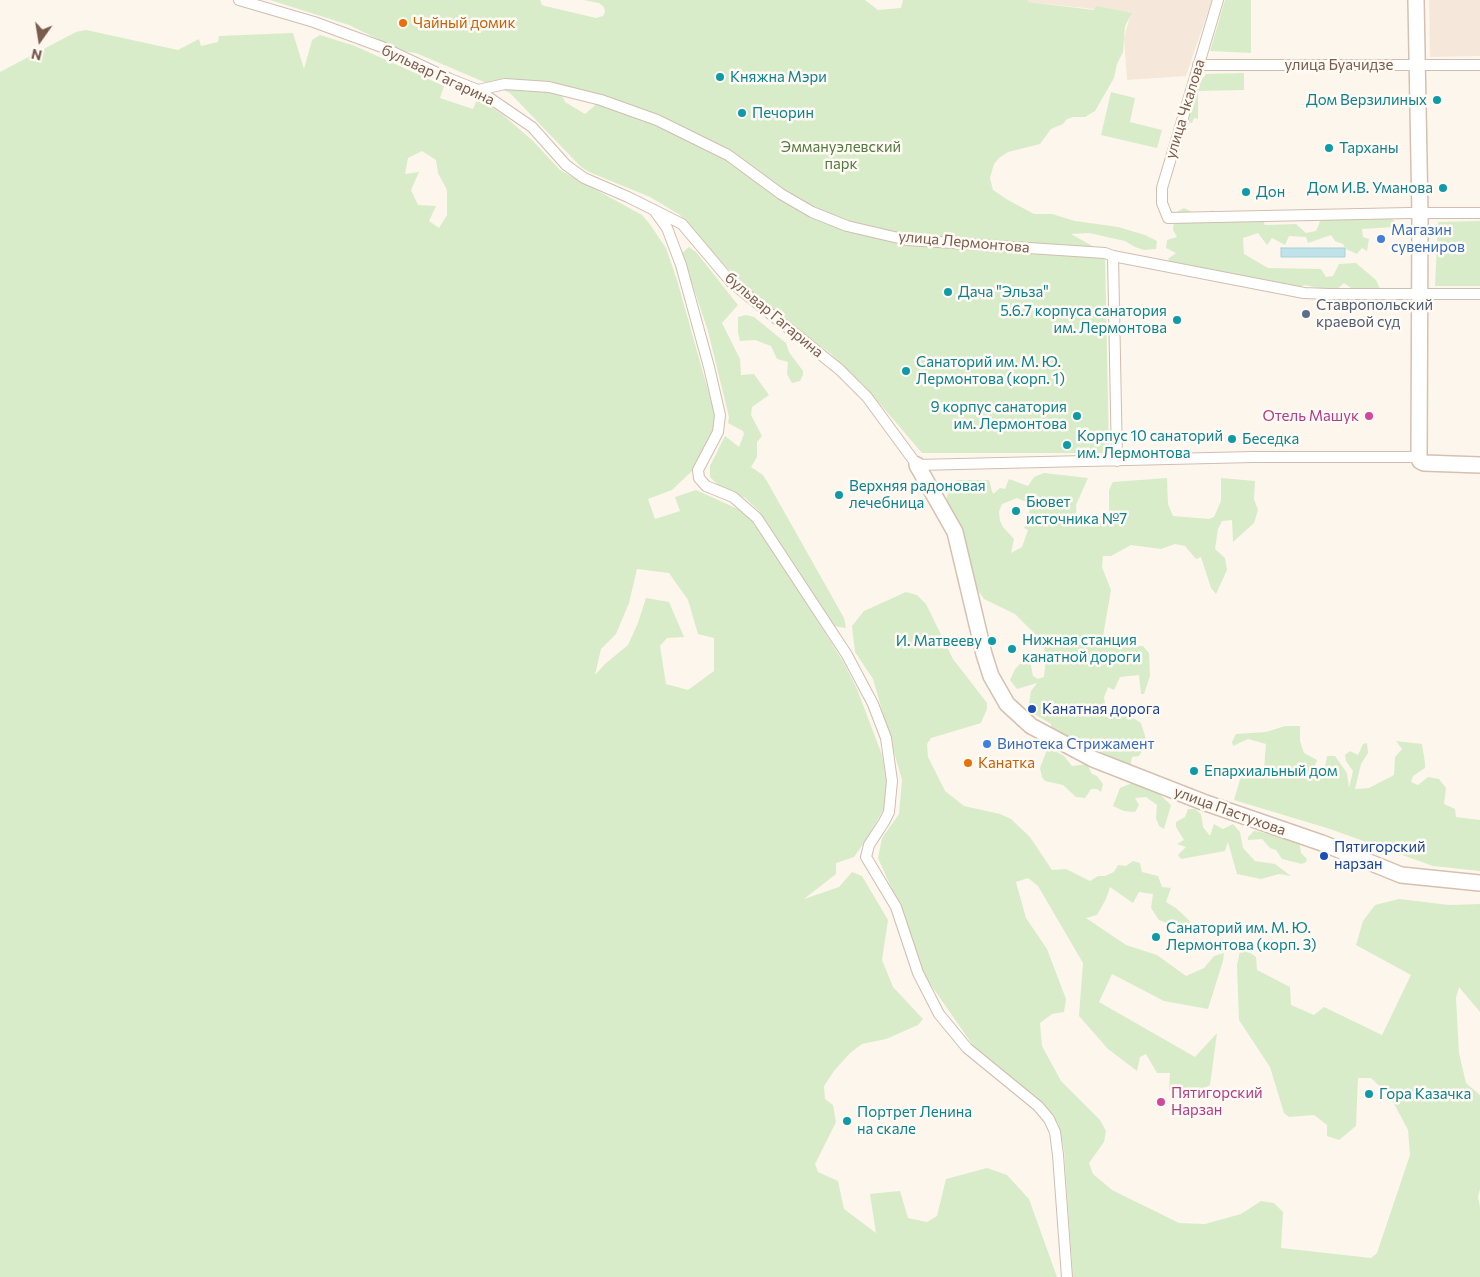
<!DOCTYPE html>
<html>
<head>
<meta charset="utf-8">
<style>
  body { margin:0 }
  #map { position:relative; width:1480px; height:1277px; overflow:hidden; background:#fdf6ec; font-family:Commissioner,sans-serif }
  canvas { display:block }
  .north { position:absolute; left:15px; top:15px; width:50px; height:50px; -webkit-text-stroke:4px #fffaf3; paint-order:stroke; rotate:193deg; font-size:14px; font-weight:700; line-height:20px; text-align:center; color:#7a5c4d }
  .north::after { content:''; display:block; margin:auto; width:18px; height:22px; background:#7a5c4d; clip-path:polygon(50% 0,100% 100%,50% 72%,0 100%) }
</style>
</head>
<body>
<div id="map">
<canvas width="1480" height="1277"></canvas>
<div class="north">N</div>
</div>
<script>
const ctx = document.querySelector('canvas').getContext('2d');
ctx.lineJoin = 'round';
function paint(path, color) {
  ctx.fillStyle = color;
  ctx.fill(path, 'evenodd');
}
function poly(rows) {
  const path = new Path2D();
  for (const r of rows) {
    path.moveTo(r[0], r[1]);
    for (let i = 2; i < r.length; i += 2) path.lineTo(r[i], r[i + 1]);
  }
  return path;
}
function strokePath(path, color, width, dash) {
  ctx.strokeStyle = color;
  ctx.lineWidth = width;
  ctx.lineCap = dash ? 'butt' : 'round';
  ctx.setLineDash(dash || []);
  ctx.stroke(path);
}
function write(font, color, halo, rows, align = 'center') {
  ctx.font = font + ' Commissioner,sans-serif';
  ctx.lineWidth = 5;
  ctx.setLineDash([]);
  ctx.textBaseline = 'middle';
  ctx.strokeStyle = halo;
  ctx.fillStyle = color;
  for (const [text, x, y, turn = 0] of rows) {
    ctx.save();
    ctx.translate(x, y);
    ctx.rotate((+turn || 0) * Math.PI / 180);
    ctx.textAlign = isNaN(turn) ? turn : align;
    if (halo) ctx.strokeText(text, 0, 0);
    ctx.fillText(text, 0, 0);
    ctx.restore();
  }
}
paint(poly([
  [1028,0,1212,0,1186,76,1127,80,1124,38,1131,13,1028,2],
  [1429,0,1480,0,1480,56,1430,57]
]), '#f5e8da');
paint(poly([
  [270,0,540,0,542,5,545,6,596,18,603,16,605,12,604,7,599,3,584,0,865,0,878,10,901,8,903,0,1028,0,1028,2,1094,10,1096,6,1132,13,1125,26,1123,52,1117,64,1114,78,1095,111,1085,117,1073,117,1067,119,1063,124,1051,129,1040,144,1008,152,999,158,994,164,990,178,993,190,1008,200,1034,214,1052,214,1075,221,1118,227,1145,235,1157,241,1156,249,1144,250,1135,247,1125,241,1089,233,1071,234,1105,253,1109,453,922,453,862,383,856,380,830,353,776,315,718,259,680,215,650,197,589,172,581,167,510,93,416,53,402,51,349,25],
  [561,93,601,100,585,114,565,102],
  [1225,0,1251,0,1251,53,1210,51],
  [86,30,178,50,199,39,201,46,218,42,219,36,293,33,304,69,312,40,320,35,355,46,444,86,440,98,473,109,478,98,503,115,532,140,560,170,642,215,649,223,666,248,677,280,715,415,713,432,695,468,672,490,648,499,655,519,680,511,675,497,696,490,738,509,751,519,763,534,844,663,857,689,882,755,886,778,886,805,866,840,854,857,836,863,836,874,804,899,839,887,852,872,862,876,888,920,882,960,893,987,923,1019,918,1025,886,1039,862,1044,850,1053,834,1071,824,1086,825,1099,833,1105,836,1122,815,1164,818,1172,838,1181,844,1209,876,1233,870,1194,900,1191,908,1218,927,1222,937,1216,946,1179,987,1168,1007,1175,1029,1199,1057,1277,0,1277,0,72,76,32],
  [422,151,436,160,438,173,447,190,447,215,439,228,429,221,436,206,418,205,411,190,419,172,405,174,408,158],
  [637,569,669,573,688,600,698,634,714,638,714,671,688,690,666,684,660,646,667,638,684,637,669,602,646,598,638,623,628,645,605,664,595,675,601,649,616,634,629,603],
  [1244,73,1244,90,1198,91,1198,119,1194,118,1192,123,1188,122,1200,82,1206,74],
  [1111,92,1135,98,1130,122,1162,130,1157,148,1101,135],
  [1184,208,1202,217,1212,210,1215,216,1261,216,1265,225,1296,224,1306,233,1316,231,1321,219,1332,216,1392,219,1397,223,1394,227,1362,229,1363,237,1369,239,1367,251,1362,248,1357,254,1346,249,1343,244,1335,241,1331,235,1308,243,1306,237,1289,236,1285,245,1272,238,1267,245,1258,233,1243,238,1244,254,1268,268,1321,269,1326,277,1333,276,1339,264,1356,263,1376,280,1381,291,1355,291,1344,283,1335,291,1304,285,1297,289,1269,285,1257,278,1213,274,1171,264,1168,259,1176,253,1166,248,1167,240,1177,237,1173,230,1175,213],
  [1480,221,1480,286,1435,286,1438,222],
  [689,247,696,252,738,305,722,323,740,359,741,375,754,374,769,395,752,407,751,415,762,436,757,442,757,457,751,467,763,475,768,483,844,618,846,628,833,626,758,510,745,498,721,488,710,477,710,466,725,436,739,447,744,434,743,431,728,423,729,417,708,331,682,253],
  [746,315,754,317,786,343,789,352,803,371,803,375,800,381,792,383,787,374,788,362,777,359,771,346,755,340,740,341,738,332,738,317],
  [1044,473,1088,478,1076,505,1077,525,1099,523,1109,513,1109,490,1113,482,1167,478,1168,504,1173,516,1209,519,1214,517,1221,501,1221,478,1255,481,1254,499,1258,510,1254,523,1233,542,1232,520,1222,521,1218,529,1215,549,1225,558,1227,570,1216,594,1211,588,1201,557,1196,559,1185,546,1175,544,1161,549,1131,545,1111,556,1103,556,1102,567,1111,590,1102,642,1114,647,1143,646,1149,653,1150,676,1144,694,1141,694,1139,675,1120,677,1114,690,1108,687,1104,697,1107,717,1130,716,1141,723,1147,743,1139,756,1132,757,1130,768,1052,733,1051,724,1028,710,1031,691,1037,683,1017,689,1010,680,1015,669,1029,655,1033,676,1038,679,1044,677,1046,657,1042,641,1015,614,984,599,972,582,946,501,949,488,956,480,989,480,993,494,1000,488,1005,489,1009,479,1028,486,1034,477],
  [1017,498,1028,503,1030,516,1024,528,1028,530,1022,547,1011,553,1014,539,1003,527,1000,521,999,512,1002,504],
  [906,592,917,595,926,604,953,659,987,703,987,709,981,723,931,738,927,744,928,757,945,791,964,806,1000,814,1011,819,1030,837,1052,870,1066,869,1090,881,1098,876,1105,876,1114,872,1118,865,1126,866,1133,861,1140,863,1142,872,1158,876,1162,887,1171,888,1166,902,1176,908,1196,927,1195,934,1159,920,1151,908,1153,894,1139,892,1133,903,1110,887,1106,899,1097,915,1086,918,1126,945,1157,955,1186,976,1204,968,1214,956,1224,953,1223,961,1208,1009,1164,1001,1112,974,1099,1002,1195,1057,1217,1033,1210,1085,1191,1096,1169,1090,1170,1073,1157,1073,1146,1054,1140,1057,1137,1071,1108,1049,1079,1016,1083,963,1038,886,1028,878,1016,882,1026,918,1047,949,1066,999,1064,1012,1052,1014,1040,1023,1042,1046,1061,1081,1100,1120,1106,1131,1104,1142,1089,1163,1093,1174,1112,1190,1179,1223,1205,1224,1241,1214,1261,1201,1274,1203,1283,1212,1281,1248,1371,1258,1377,1253,1410,1155,1408,1130,1390,1096,1371,1078,1358,1078,1356,1126,1339,1140,1327,1136,1327,1125,1314,1115,1289,1117,1284,1113,1270,1067,1239,1020,1237,965,1241,946,1256,957,1257,970,1290,987,1291,1005,1314,1015,1324,1007,1382,1035,1411,975,1356,945,1363,921,1375,905,1399,899,1449,905,1480,904,1480,1012,1459,987,1456,998,1459,1053,1466,1083,1480,1095,1480,1189,1478,1197,1480,1207,1480,1277,1073,1277,1064,1150,1058,1123,1041,1102,974,1047,924,975,894,894,878,858,882,838,899,814,902,780,873,679,855,652,852,626,864,611],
  [1285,726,1300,726,1300,741,1304,753,1317,760,1313,770,1320,771,1325,767,1327,756,1335,756,1347,773,1349,788,1353,771,1346,761,1345,755,1350,751,1358,755,1363,744,1367,743,1368,753,1361,764,1355,789,1369,788,1394,775,1395,757,1402,749,1396,741,1422,744,1425,763,1425,768,1413,776,1411,782,1418,785,1428,777,1439,779,1446,788,1444,804,1455,809,1456,817,1480,820,1480,871,1433,866,1330,829,1234,800,1242,773,1257,768,1264,770,1266,744,1248,739,1233,746,1232,742,1236,734,1266,732],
  [1048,747,1064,756,1072,766,1087,764,1092,774,1097,776,1103,784,1101,792,1097,789,1091,789,1085,798,1076,797,1063,785,1045,781,1042,777,1040,768],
  [1132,783,1145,786,1157,792,1171,805,1164,829,1159,826,1156,818,1157,805,1146,797,1135,798,1139,805,1135,812,1124,811,1113,806,1120,788],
  [1188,809,1195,809,1201,814,1203,827,1210,836,1214,824,1223,829,1233,824,1240,832,1243,848,1255,861,1275,864,1291,876,1279,874,1261,879,1237,874,1228,842,1225,851,1181,859,1178,855,1186,847,1177,844,1184,840,1176,827,1176,822,1185,817],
  [1254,831,1261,832,1298,842,1300,846,1301,853,1307,859,1306,862,1302,864,1282,859,1276,850,1270,848,1262,839,1248,840,1248,837]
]), '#d8ecc9');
const water = poly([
  [1281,248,1345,248,1345,257,1281,257,1281,248]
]);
paint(water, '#bfe3e8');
strokePath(water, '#a5d3da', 1);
const street = poly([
  [239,0,314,22,382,47,450,79,478,90,532,127,566,165,584,178,628,197,682,224,731,282,840,370,867,397,917,465,1253,457,1419,457],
  [1218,0,1162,188,1162,203,1168,218,1409,213,1480,213],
  [1198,65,1480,65],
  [478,90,505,84,549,87,601,100,657,120,728,155,781,194,812,212,847,226,907,240,1105,253,1113,256,1304,293,1328,294,1480,294],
  [654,210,667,228,681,265,709,367,720,415,718,432,698,470,699,478,706,486,733,497,757,518,847,655,873,704,886,738,892,781,889,812,884,822,869,845,866,857,896,907,918,973,939,1014,967,1048,1038,1106,1049,1119,1055,1132,1058,1155,1067,1277],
  [1113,256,1117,461]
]);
const secondary = poly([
  [1416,0,1420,214,1419,457,1420,461,1424,463,1480,465],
  [917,465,955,532,984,654,991,676,1007,704,1031,726,1093,759,1203,802,1322,843,1401,875,1480,883]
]);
strokePath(street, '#d1beb0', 12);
strokePath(secondary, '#d6c0b0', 18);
strokePath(street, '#fff', 10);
strokePath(secondary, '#fff', 15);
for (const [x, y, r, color] of [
  [403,23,5,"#e8710a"],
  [720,77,5,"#0f9aa8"],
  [1437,100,5,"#0f9aa8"],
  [742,113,5,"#0f9aa8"],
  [1329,148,5,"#0f9aa8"],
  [1443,188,5,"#0f9aa8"],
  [1246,192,5,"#0f9aa8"],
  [1381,239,5,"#3f7fe0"],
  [948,292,5,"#0f9aa8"],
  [1306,314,5,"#5c6f8a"],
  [1177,320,5,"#0f9aa8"],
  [906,371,5,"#0f9aa8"],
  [1077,416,5,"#0f9aa8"],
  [1369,416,5,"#d1479c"],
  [1232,439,5,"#0f9aa8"],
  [1067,445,5,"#0f9aa8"],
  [839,495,5,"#0f9aa8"],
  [1016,511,5,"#0f9aa8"],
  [992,641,5,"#0f9aa8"],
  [1012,649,5,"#0f9aa8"],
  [1032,709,5,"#1a4fb4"],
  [987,744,5,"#3f7fe0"],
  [968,763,5,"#e8710a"],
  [1194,771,5,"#0f9aa8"],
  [1324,856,5,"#1a4fb4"],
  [1156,937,5,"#0f9aa8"],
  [1369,1094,5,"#0f9aa8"],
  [1161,1102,5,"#d1479c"],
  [847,1121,5,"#0f9aa8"]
]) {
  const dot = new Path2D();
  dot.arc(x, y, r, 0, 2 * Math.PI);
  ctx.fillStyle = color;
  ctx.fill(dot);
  strokePath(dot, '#fffaf3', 2);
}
write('15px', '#c56008', '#fffaf3', [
  ["Чайный домик",413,23],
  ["Канатка",978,763]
], 'left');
write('15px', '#7a5c4d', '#fffaf3', [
  ["улица Буачидзе",1339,65],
  ["бульвар Гагарина",438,75,25],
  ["улица Чкалова",1185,109,-73],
  ["улица Лермонтова",964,242,5],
  ["бульвар Гагарина",774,315,40],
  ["улица Пастухова",1230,811,20]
]);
write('15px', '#0d838f', '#fffaf3', [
  ["Княжна Мэри",730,77],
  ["Дом Верзилиных",1427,100,"right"],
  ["Печорин",752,113],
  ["Тарханы",1339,148],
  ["Дом И.В. Уманова",1433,188,"right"],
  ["Дон",1256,192],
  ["Дача \"Эльза\"",958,292],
  ["5.6.7 корпуса санатория",1167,311,"right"],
  ["им. Лермонтова",1167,328,"right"],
  ["Санаторий им. М. Ю.",916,362],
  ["Лермонтова (корп. 1)",916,379],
  ["9 корпус санатория",1067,407,"right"],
  ["им. Лермонтова",1067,424,"right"],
  ["Корпус 10 санаторий",1077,436],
  ["им. Лермонтова",1077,453],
  ["Беседка",1242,439],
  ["Верхняя радоновая",849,486],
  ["лечебница",849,503],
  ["Бювет",1026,502],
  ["источника №7",1026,519],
  ["Нижная станция",1022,640],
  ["канатной дороги",1022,657],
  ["И. Матвееву",982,641,"right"],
  ["Епархиальный дом",1204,771],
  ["Санаторий им. М. Ю.",1166,928],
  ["Лермонтова (корп. 3)",1166,945],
  ["Гора Казачка",1379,1094],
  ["Портрет Ленина",857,1112],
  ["на скале",857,1129]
], 'left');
write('15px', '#537a41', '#fffaf3', [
  ["Эммануэлевский",841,147],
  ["парк",841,164]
]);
write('15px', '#366cbe', '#fffaf3', [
  ["Магазин",1391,230],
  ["сувениров",1391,247],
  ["Винотека Стрижамент",997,744]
], 'left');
write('15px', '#4e5e75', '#fffaf3', [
  ["Ставропольский",1316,305],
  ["краевой суд",1316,322]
], 'left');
write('15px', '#b23c85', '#fffaf3', [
  ["Отель Машук",1359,416],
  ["Пятигорский",1171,1093,"left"],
  ["Нарзан",1171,1110,"left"]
], 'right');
write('15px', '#164399', '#fffaf3', [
  ["Канатная дорога",1042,709],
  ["Пятигорский",1334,847],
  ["нарзан",1334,864]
], 'left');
</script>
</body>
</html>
